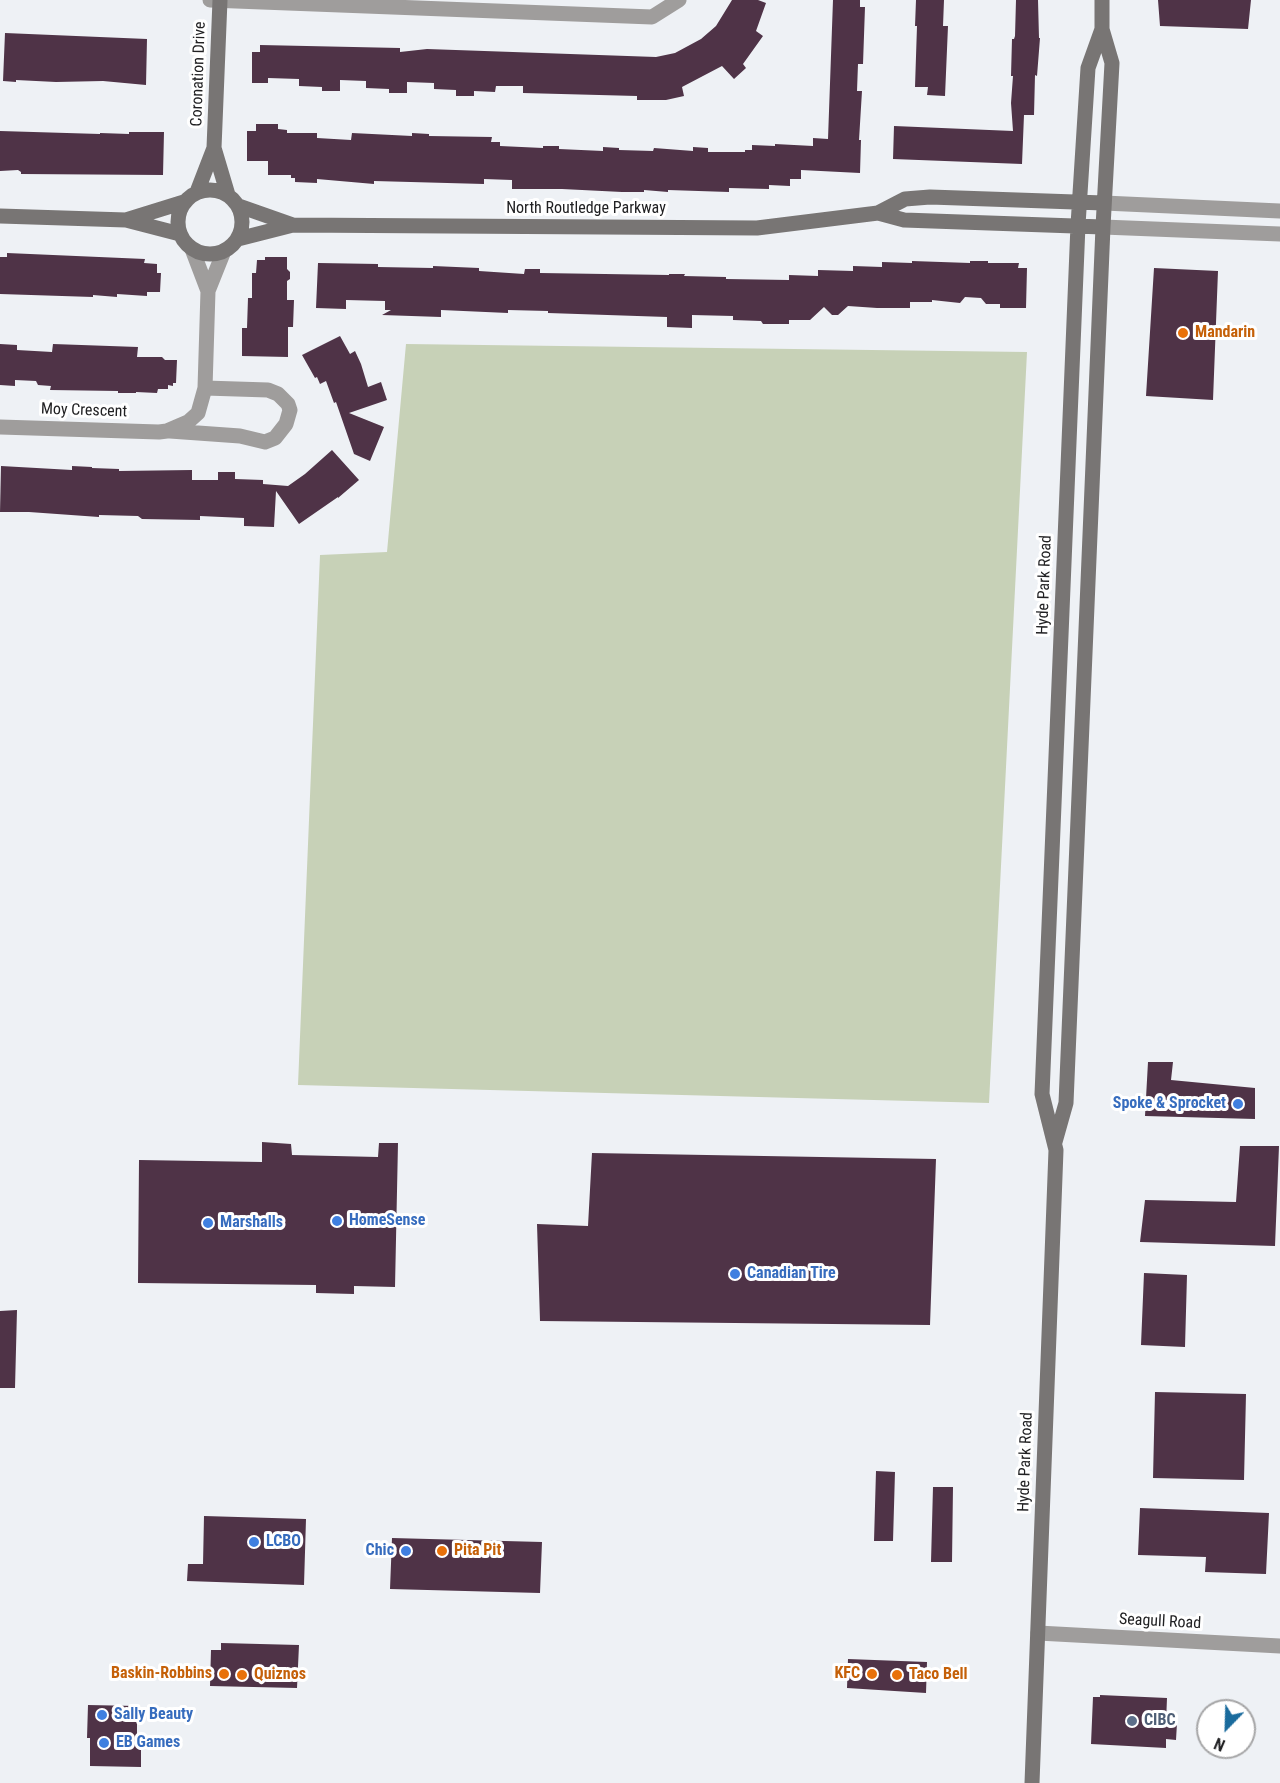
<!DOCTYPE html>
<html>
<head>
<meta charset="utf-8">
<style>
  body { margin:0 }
  #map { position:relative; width:1280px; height:1783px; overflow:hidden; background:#eef1f5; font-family:"Roboto Condensed",sans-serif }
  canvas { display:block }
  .north { position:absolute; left:1196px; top:1699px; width:60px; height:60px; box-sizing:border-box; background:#fff; border:2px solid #a6a6a7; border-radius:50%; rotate:203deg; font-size:16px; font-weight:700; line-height:24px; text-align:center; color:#212123 }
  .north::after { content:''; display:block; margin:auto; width:21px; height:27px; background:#1a6b9d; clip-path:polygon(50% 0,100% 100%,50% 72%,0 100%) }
</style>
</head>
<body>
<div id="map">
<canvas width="1280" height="1783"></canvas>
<div class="north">N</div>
</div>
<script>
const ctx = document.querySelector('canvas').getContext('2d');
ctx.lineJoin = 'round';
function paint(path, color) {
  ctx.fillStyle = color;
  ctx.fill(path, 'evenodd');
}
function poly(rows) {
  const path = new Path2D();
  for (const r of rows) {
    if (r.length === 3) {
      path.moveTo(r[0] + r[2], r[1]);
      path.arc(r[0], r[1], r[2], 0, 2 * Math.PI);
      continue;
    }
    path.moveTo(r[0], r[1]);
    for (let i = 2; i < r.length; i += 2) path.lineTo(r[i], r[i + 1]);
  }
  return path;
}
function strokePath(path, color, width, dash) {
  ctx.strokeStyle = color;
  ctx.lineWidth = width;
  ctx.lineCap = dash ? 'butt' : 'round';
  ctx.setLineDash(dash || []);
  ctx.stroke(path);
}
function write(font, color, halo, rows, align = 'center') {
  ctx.font = font + ' "Roboto Condensed",sans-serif';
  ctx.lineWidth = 6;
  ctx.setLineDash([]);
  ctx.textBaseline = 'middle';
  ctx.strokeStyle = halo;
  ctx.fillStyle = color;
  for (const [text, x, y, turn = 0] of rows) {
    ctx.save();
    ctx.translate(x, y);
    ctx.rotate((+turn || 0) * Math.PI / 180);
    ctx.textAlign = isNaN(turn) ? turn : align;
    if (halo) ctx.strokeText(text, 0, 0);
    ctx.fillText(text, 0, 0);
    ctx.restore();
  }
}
paint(poly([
  [406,344,1027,352,989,1103,298,1085,320,555,387,552]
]), '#c7d1b7');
paint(poly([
  [732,0,758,0,766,3,756,31,763,36,743,64,746,68,734,79,722,66,682,87,684,96,666,100,637,100,637,96,523,93,523,86,496,86,495,92,474,91,474,96,456,96,456,90,434,89,434,83,407,82,407,93,389,93,389,89,366,88,366,81,340,80,340,91,322,91,322,87,299,86,299,79,268,78,268,83,252,83,252,52,260,52,260,45,400,48,400,52,427,49,656,57,675,53,701,39,716,26],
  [833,0,860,0,860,7,865,7,863,64,858,64,857,91,862,91,859,140,861,140,860,173,801,170,801,179,790,179,790,186,769,185,769,189,729,188,729,192,668,190,668,192,644,190,644,192,622,192,562,189,512,189,512,180,484,179,484,184,374,181,374,184,317,179,317,183,295,182,295,178,291,178,291,175,268,175,268,161,247,161,247,131,256,131,256,124,278,124,278,129,287,130,287,133,317,133,317,138,351,140,352,133,412,136,412,133,429,134,429,136,492,137,491,142,500,142,500,146,543,148,543,146,559,146,559,149,603,151,603,147,619,148,619,150,653,151,654,148,693,151,693,147,708,148,708,152,745,152,745,150,752,150,752,145,775,146,775,144,813,146,813,138,828,139],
  [916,0,944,0,943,26,948,26,945,96,927,95,928,87,915,87,917,26,915,26],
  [1016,0,1038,0,1039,38,1040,38,1037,76,1035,75,1034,115,1024,115,1022,164,893,159,894,126,1013,131,1011,103,1013,76,1011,76,1012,39,1014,39,1015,36],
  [1158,0,1251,0,1248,29,1160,26],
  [5,33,147,39,146,85,103,81,56,82,16,80,16,82,3,81],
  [0,131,100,134,100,133,129,134,129,132,164,132,163,175,21,174,21,172,18,170,0,171],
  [7,253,145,259,144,263,157,264,157,273,161,273,160,292,147,292,147,296,117,294,117,297,93,295,93,297,0,294,0,257,7,257],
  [265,257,287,257,287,269,290,272,290,279,287,281,287,300,294,300,293,327,288,327,288,357,242,356,242,328,247,328,248,298,252,298,252,273,256,273,257,260,265,260],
  [912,261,970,263,970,261,988,261,988,263,1019,263,1018,268,1027,268,1026,308,1000,308,1000,304,986,304,981,298,965,297,960,303,932,300,932,302,910,302,910,308,877,308,848,306,838,315,832,315,824,307,810,320,789,320,789,324,763,324,761,321,733,320,733,316,692,315,692,328,667,327,667,317,548,313,548,311,508,310,508,313,441,310,441,317,382,315,391,310,385,310,385,301,346,300,346,309,316,308,318,263,378,264,378,267,433,268,433,266,479,268,479,271,524,274,525,269,540,269,540,273,669,275,669,274,685,274,684,276,726,277,726,279,789,280,789,275,818,276,818,270,853,271,853,266,882,267,882,262,912,263],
  [1154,268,1218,271,1213,400,1146,396],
  [340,336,350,354,355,351,361,364,368,387,381,382,387,400,349,413,384,427,370,461,354,454,336,402,334,403,326,381,320,384,317,377,315,378,302,355],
  [0,344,17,345,17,350,52,352,53,344,138,347,137,357,162,357,165,360,177,360,176,383,173,383,173,386,168,385,168,389,158,389,157,393,136,392,136,393,118,393,118,391,50,390,51,386,38,385,36,381,15,380,15,386,0,385],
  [332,450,359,480,338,498,338,497,299,524,276,491,274,527,244,526,244,518,200,516,200,520,142,519,138,516,99,515,99,517,29,512,0,512,1,466,72,470,72,466,92,467,92,468,119,469,119,471,192,470,192,480,218,480,218,472,235,472,235,479,263,480,263,484,288,486,305,474],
  [1148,1062,1173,1062,1171,1080,1255,1088,1255,1119,1145,1116],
  [262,1142,291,1144,292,1155,378,1157,379,1143,398,1143,395,1287,354,1286,354,1294,316,1293,316,1285,138,1283,139,1160,262,1162],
  [1240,1146,1279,1146,1275,1246,1140,1242,1145,1200,1236,1202],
  [592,1153,936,1159,930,1325,540,1321,537,1224,588,1226],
  [1144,1273,1187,1275,1185,1347,1141,1345],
  [17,1310,15,1388,0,1388,0,1311],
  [1155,1392,1246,1394,1244,1480,1153,1478],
  [876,1471,895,1472,893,1541,874,1541],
  [933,1487,953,1487,952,1562,931,1562],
  [1140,1508,1269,1513,1266,1574,1205,1572,1206,1557,1138,1555],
  [204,1516,306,1519,304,1585,187,1581,188,1564,203,1564],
  [392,1538,542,1542,540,1593,390,1589],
  [221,1643,299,1645,297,1688,210,1686,211,1650,221,1650],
  [848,1659,927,1662,926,1693,847,1688],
  [1100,1695,1167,1698,1166,1723,1177,1723,1176,1740,1166,1739,1166,1748,1091,1744,1093,1697,1100,1697],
  [88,1705,137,1706,137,1737,141,1737,141,1767,90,1766,90,1738,87,1738]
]), '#4f3347');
strokePath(poly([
  [210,0,652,17,679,0],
  [1104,203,1280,211],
  [1103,227,1280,234],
  [192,249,208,291],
  [0,427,159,432,167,431,188,422,198,413,205,388,208,291,224,251],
  [170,431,240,436,265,442,275,438,286,424,290,410,288,404,278,394,268,390,205,388],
  [1038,1633,1280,1646]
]), '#9f9d9c', 15);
strokePath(poly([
  [220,0,214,148,228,195],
  [210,222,32],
  [197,192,214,148],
  [239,206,293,225],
  [878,213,904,220,1103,227],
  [0,216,126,220,180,234],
  [126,220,184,202],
  [238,239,293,225,757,228,878,213,905,199,930,197,1104,203],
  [1055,1142,1066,1103,1103,227,1112,63,1102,29,1102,0],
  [1032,1783,1056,1150,1042,1094,1078,225,1088,68,1102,29]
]), '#787574', 15);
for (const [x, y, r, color] of [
  [1183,333,6,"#e8710a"],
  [1238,1104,6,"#3f7fe0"],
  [337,1221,6,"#3f7fe0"],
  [208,1223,6,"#3f7fe0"],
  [735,1274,6,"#3f7fe0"],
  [254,1542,6,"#3f7fe0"],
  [406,1551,6,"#3f7fe0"],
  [442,1551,6,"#e8710a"],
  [224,1674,6,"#e8710a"],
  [872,1674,6,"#e8710a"],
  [242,1675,6,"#e8710a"],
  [897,1675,6,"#e8710a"],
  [102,1715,6,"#3f7fe0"],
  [1132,1721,6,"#5c6f8a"],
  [104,1743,6,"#3f7fe0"]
]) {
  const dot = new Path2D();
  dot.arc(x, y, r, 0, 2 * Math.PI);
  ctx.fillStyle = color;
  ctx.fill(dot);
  strokePath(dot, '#fff', 2);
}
write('16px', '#212123', '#fff', [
  ["Coronation Drive",199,74,-88],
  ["North Routledge Parkway",586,209],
  ["Moy Crescent",84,411,2],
  ["Hyde Park Road",1045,585,-88],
  ["Hyde Park Road",1026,1462,-88],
  ["Seagull Road",1160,1622,3]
]);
write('bold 16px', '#c56008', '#fff', [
  ["Mandarin",1195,333],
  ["Pita Pit",454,1551],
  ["Baskin-Robbins",212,1674,"right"],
  ["KFC",860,1674,"right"],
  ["Quiznos",254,1675],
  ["Taco Bell",909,1675]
], 'left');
write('bold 16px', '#366cbe', '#fff', [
  ["Spoke & Sprocket",1226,1104,"right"],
  ["HomeSense",349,1221],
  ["Marshalls",220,1223],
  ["Canadian Tire",747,1274],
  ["LCBO",266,1542],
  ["Chic",394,1551,"right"],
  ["Sally Beauty",114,1715],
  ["EB Games",116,1743]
], 'left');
write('bold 16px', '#4e5e75', '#fff', [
  ["CIBC",1144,1721]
], 'left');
</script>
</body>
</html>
